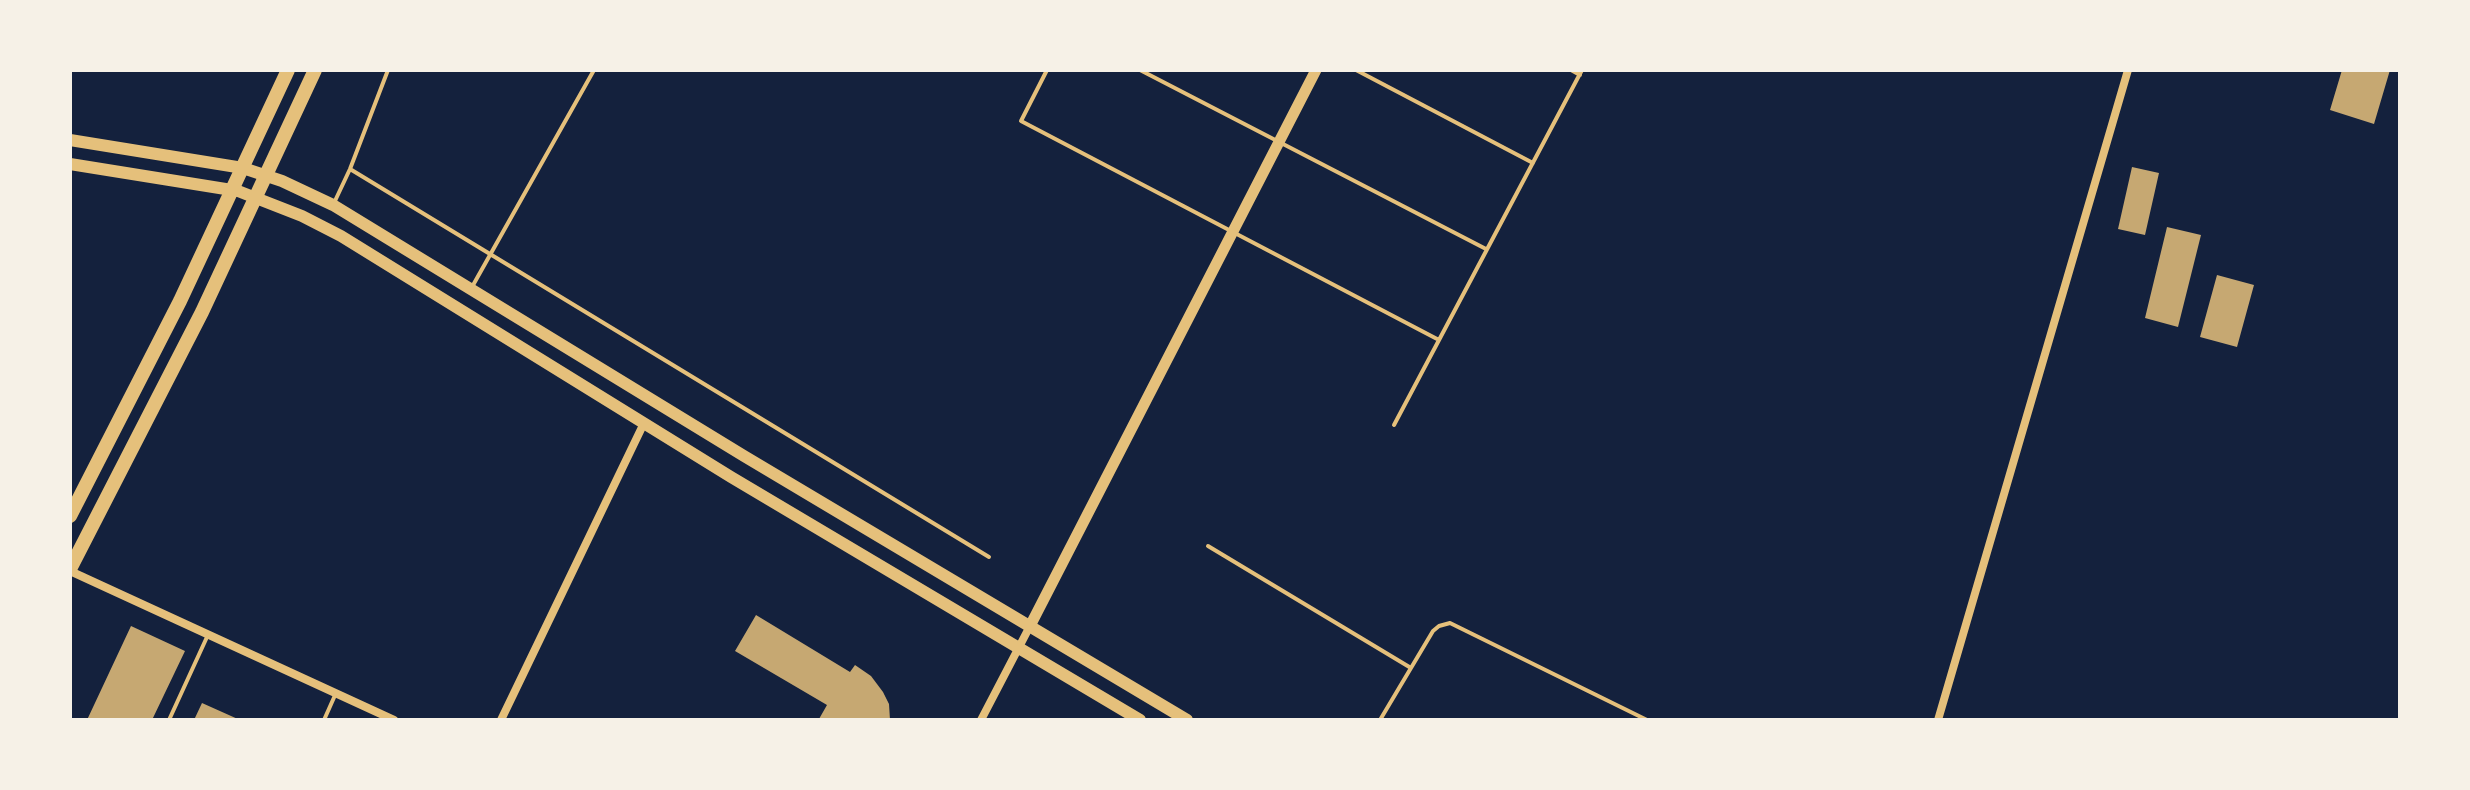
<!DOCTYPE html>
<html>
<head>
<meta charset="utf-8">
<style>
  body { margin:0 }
  #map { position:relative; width:2470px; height:790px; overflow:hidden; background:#14213d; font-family:"IBM Plex Sans",sans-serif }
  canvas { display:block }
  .frame { position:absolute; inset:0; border:72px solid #f6f1e7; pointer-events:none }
</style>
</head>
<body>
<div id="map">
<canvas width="2470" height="790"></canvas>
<div class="frame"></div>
</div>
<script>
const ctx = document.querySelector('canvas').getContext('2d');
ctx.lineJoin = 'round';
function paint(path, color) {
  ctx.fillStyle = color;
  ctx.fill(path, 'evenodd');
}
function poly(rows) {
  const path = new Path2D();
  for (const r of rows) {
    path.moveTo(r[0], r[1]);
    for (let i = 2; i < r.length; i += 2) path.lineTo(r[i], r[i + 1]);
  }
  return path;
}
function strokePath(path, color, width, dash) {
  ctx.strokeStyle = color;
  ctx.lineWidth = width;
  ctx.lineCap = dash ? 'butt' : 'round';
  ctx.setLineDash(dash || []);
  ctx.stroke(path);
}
paint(poly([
  [2342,70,2390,70,2374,124,2330,110],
  [2132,167,2159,173,2145,235,2118,229],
  [2167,227,2201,235,2178,327,2145,318],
  [2217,275,2254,285,2237,347,2200,337],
  [756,615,850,672,855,665,871,676,883,692,889,704,890,720,819,719,827,705,735,651],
  [131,626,185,651,152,720,87,720],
  [202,703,240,720,194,720]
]), '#c6a872');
strokePath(poly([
  [1047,70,1021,121,1439,340],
  [1140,70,1486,249],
  [1356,70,1533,163],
  [1571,70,1580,75],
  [350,169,989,557],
  [334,203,350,169,388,70],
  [472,287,594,70],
  [1394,425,1582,70],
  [1208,546,1411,668],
  [169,720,207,637],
  [324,720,336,693],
  [1380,720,1433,631,1439,626,1450,623,1647,720]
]), '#e5c07b', 4);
strokePath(poly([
  [70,571,394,720],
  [501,720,644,423],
  [981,720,1030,626],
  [1938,720,2128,70]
]), '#e5c07b', 8);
strokePath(poly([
  [1030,626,1316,70]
]), '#e5c07b', 11);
strokePath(poly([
  [70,140,243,168,282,181,333,205,744,456,1187,720],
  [70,164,238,191,302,216,341,236,731,477,1140,720]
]), '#e5c07b', 12);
strokePath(poly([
  [70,516,180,301,288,70],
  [70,569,202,312,315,70]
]), '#e5c07b', 14);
</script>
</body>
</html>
